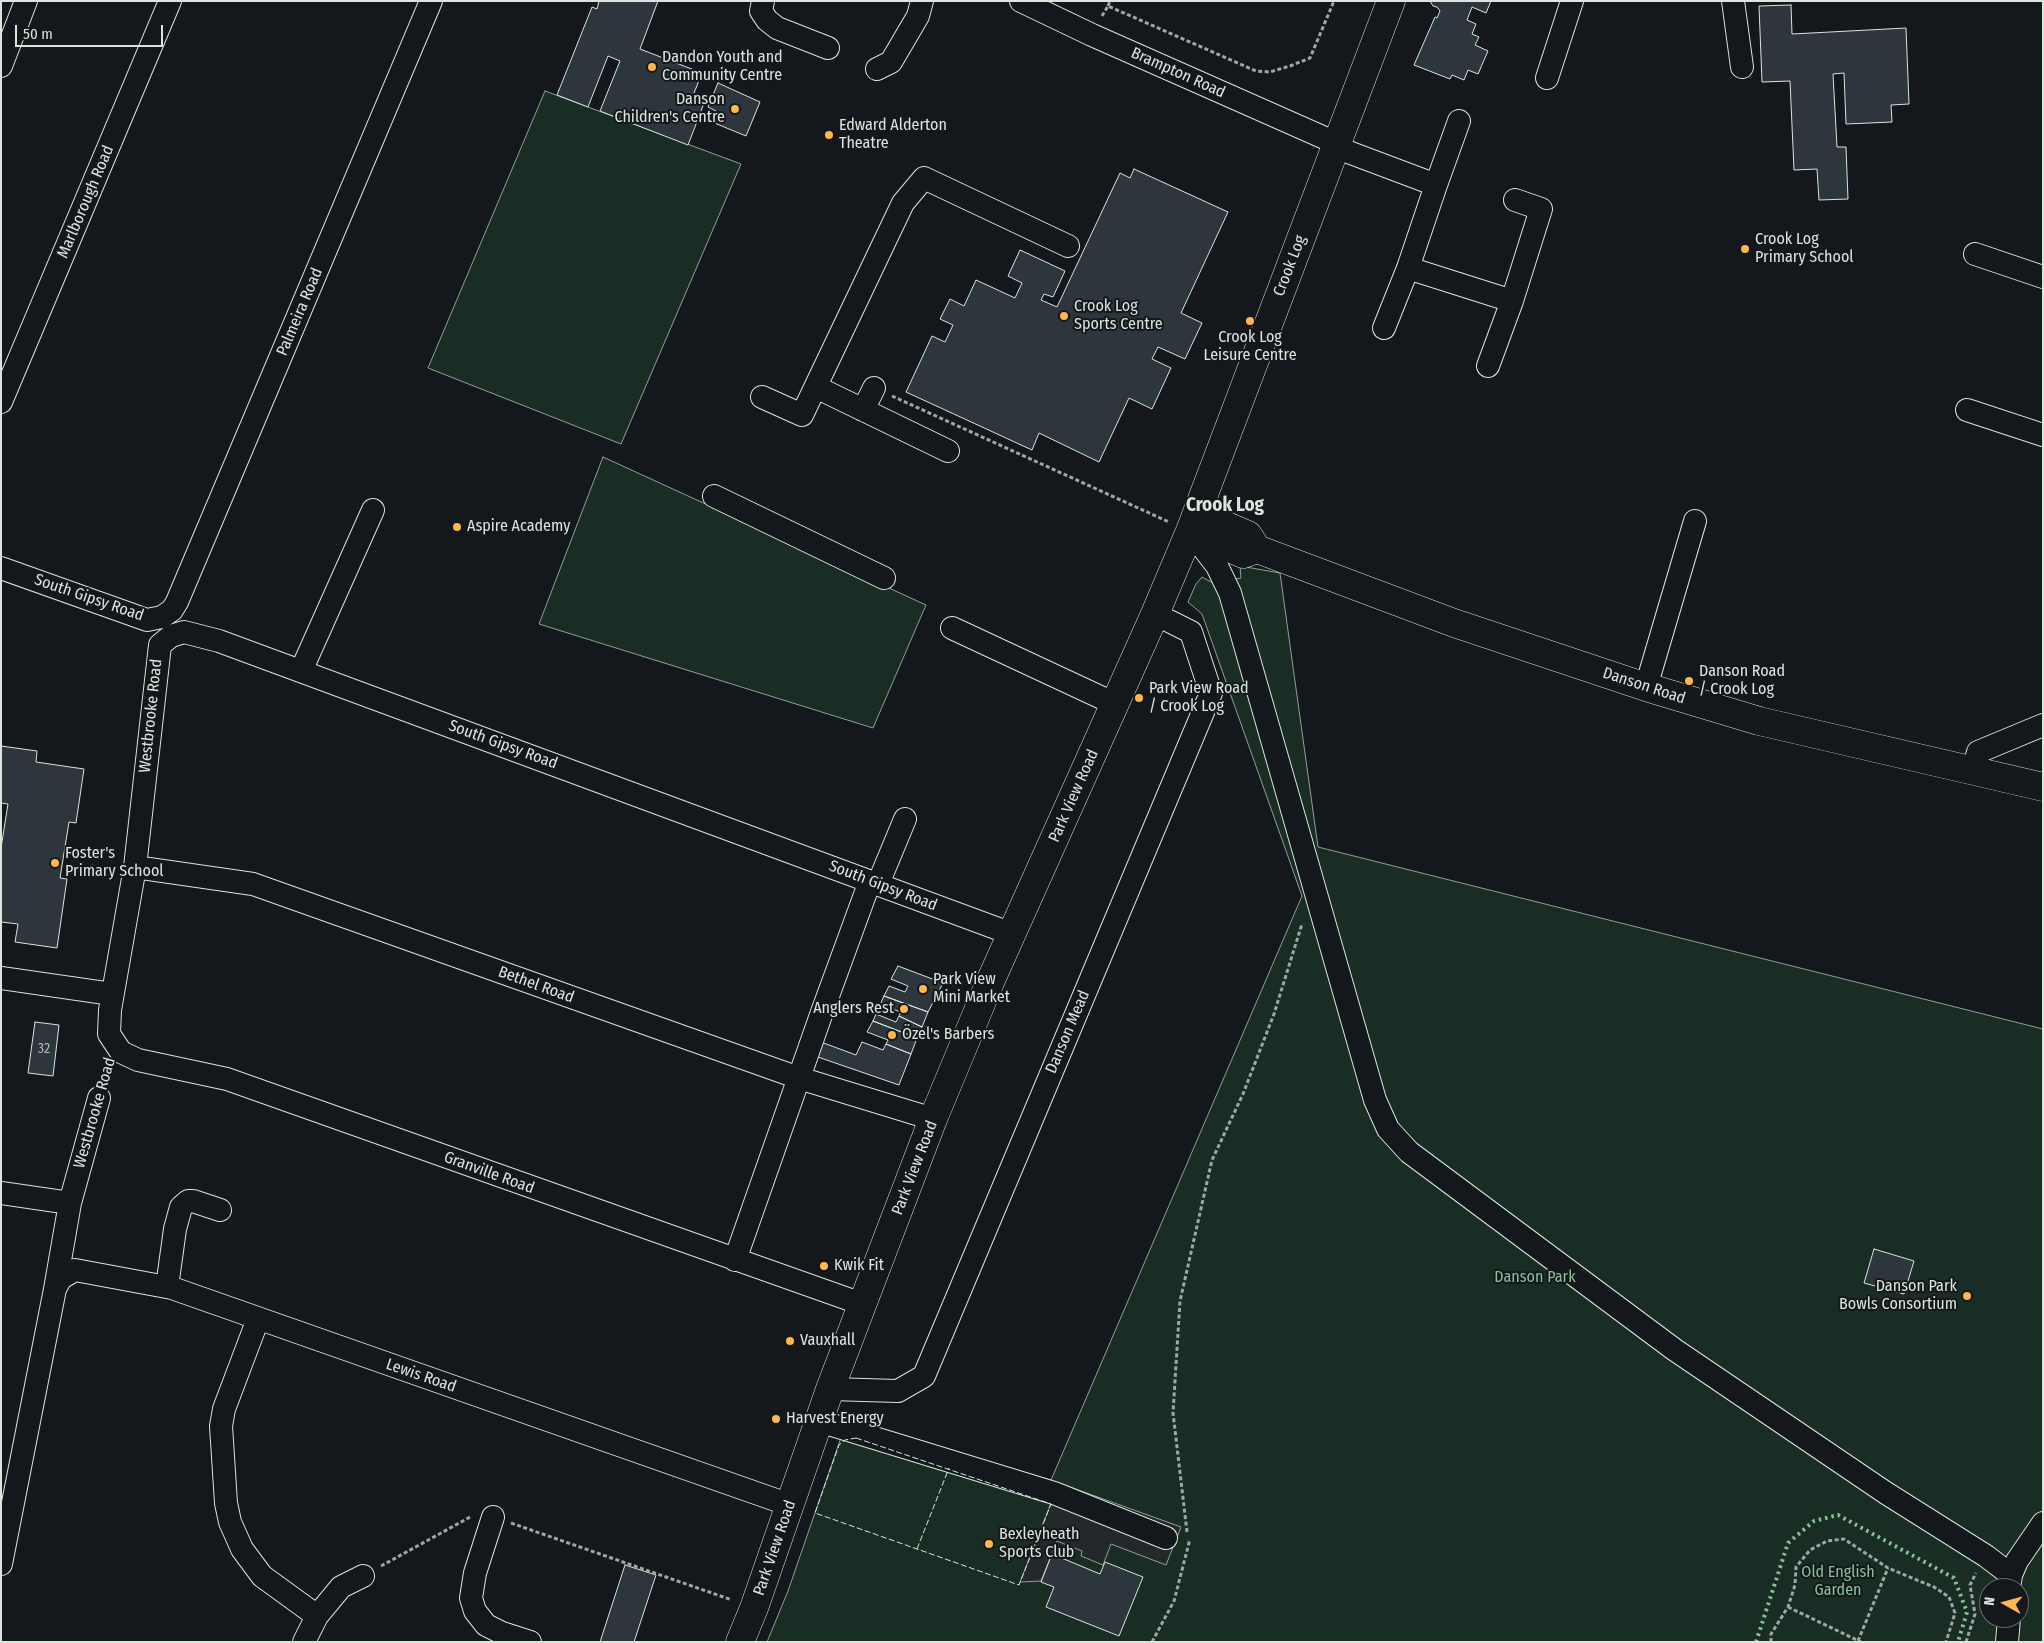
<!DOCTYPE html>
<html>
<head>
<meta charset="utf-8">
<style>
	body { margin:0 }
	#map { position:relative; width:2044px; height:1643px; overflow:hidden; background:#14181c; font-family:"Fira Sans Condensed",sans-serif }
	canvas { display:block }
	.frame { position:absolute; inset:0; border:2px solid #d8e6dc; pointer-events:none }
	.north { position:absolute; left:1979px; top:1578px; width:50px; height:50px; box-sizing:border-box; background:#14181c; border:1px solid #626a69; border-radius:50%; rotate:277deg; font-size:14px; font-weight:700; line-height:20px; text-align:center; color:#d8e6dc }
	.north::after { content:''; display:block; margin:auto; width:18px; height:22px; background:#ffb74d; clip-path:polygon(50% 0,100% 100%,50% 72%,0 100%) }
	.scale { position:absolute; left:15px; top:25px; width:148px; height:22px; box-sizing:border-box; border:2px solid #d8e6dc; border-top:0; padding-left:6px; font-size:15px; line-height:18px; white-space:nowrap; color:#d8e6dc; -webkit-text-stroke:4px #14181c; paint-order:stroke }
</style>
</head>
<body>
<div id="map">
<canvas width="2044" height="1643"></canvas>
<div class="frame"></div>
<div class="north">N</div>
<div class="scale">50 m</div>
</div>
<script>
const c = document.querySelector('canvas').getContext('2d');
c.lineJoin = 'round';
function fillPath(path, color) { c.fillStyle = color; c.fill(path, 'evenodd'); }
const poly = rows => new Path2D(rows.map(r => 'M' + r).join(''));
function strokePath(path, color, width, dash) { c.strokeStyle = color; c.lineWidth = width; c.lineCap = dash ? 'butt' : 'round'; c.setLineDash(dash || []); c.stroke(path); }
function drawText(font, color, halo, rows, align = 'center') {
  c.font = font + ' "Fira Sans Condensed",sans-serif'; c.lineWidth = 4; c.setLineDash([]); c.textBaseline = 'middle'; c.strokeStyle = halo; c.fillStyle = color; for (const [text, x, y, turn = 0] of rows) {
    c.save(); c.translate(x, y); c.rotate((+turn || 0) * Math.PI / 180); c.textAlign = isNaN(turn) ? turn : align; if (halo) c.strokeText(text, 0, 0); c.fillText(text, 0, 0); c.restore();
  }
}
const green = poly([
	[545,91,741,164,621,444,428,368,545,91],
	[603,457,926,605,873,728,539,624,603,457],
	[1240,566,1280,573,1318,847,2043,1029,2043,1642,767,1642,788,1591,846,1423,1051,1480,1302,896,1202,614,1188,602,1196,584,1202,577,1213,583,1241,578,1240,566],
	[1989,1588,2019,1588,2019,1618,1989,1618,1989,1588]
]);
fillPath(green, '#1a2d24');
strokePath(green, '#939e99', 1);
const parking = poly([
	[1059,1483,1181,1527,1166,1565,1111,1544,1103,1565,1081,1556,1082,1551,1057,1541,1041,1581,1020,1582,1059,1483]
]);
fillPath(parking, '#24282b');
strokePath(parking, '#939e99', 1);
const building = poly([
	[599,1,658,1,640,49,702,73,694,93,706,98,688,145,600,111,620,61,608,56,588,107,557,95,592,7,597,9,599,1],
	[1430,1,1491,1,1486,13,1472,7,1467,20,1476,24,1472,34,1479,37,1475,45,1488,51,1478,74,1468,70,1464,80,1452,75,1450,79,1414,65,1435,17,1437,18,1440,11,1437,7,1433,6,1430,1],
	[1791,5,1792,34,1906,28,1909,104,1891,105,1892,122,1846,124,1844,73,1833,74,1837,147,1846,147,1848,199,1819,200,1817,169,1794,170,1790,81,1762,82,1759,6,1791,5],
	[718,83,760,102,746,136,712,122,716,111,708,107,718,83],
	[1134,169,1228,212,1181,313,1202,323,1185,359,1158,347,1152,359,1171,368,1152,409,1129,398,1099,462,1039,433,1032,450,906,392,932,336,945,342,953,325,940,319,950,299,964,306,976,280,1015,298,1022,283,1008,276,1020,250,1065,271,1053,297,1044,294,1041,300,1057,307,1120,173,1130,178,1134,169],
	[1,746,37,751,36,762,84,769,76,823,69,822,60,878,67,879,57,948,15,942,18,924,1,922,1,848,8,804,1,803,1,746],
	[898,966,943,983,928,1012,884,996,889,986,905,992,908,986,891,979,898,966],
	[884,996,928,1012,922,1027,899,1016,901,1012,880,1005,884,996],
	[876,1014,896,1022,899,1016,922,1027,917,1038,873,1021,876,1014],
	[873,1021,917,1038,911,1054,886,1044,888,1040,867,1032,873,1021],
	[35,1022,59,1025,53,1076,28,1073,35,1022],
	[821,1042,856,1055,862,1042,883,1050,886,1044,911,1054,899,1085,815,1056,821,1042],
	[1874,1249,1914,1261,1904,1294,1864,1283,1874,1249],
	[1052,1554,1100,1574,1105,1562,1143,1577,1119,1636,1046,1607,1054,1587,1041,1582,1052,1554],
	[625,1565,656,1575,634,1642,600,1642,625,1565]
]);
fillPath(building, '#2c363c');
strokePath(building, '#d8e6dc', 1);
const minor = poly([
	[763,1,761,11,767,20,777,28,828,48],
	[1021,1,1092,35,1336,143],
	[1733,1,1742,67],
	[1,66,26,1],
	[877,69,891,62,918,16,922,1],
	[1547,78,1572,1],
	[1335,147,1436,185,1408,268,1384,328],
	[1436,185,1459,121],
	[1975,254,2043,277],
	[1408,268,1512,301,1541,209,1515,200],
	[1488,366,1512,301],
	[816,387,948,451],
	[762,397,802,415,903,203,924,178,1068,246],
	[1,402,170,1],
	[863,410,874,388],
	[1967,410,2043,435],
	[714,496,884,578],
	[1190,531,1217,566,1230,593,1375,1100,1388,1129,1409,1152,1675,1350,1886,1493,1986,1556,2011,1575],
	[1,568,147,620,162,617,172,610,177,602,431,1],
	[952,628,1115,704],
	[301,671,373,510],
	[1646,687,1695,521],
	[1973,771,1978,752,2043,725],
	[135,867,253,884,799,1078,933,1119],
	[878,884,905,819],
	[1,978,112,994],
	[1,1193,70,1203],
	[735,1260,821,1015,870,881],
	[167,1287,175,1229,181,1207,188,1201,193,1201,220,1210],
	[55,1289,61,1278,75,1270,172,1288,790,1505],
	[862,1304,227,1079,138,1060,121,1052,109,1034,110,1010,135,867,160,645,171,636,184,632,219,641,1012,934],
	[258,1319,224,1409,221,1426,226,1503,230,1522,242,1549,262,1576,317,1616,304,1642],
	[830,1389,898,1391,924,1376,1211,693,1191,632,1155,614],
	[819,1421,1054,1493,1166,1538],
	[493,1517,475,1573,471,1598,475,1611,486,1625,502,1633,530,1642],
	[1,1564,55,1289,70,1203,99,1098],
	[2009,1588,2011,1575,2017,1561,2043,1523],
	[317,1616,341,1587,363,1576],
	[2007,1642,2009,1618]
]);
const major = poly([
	[1197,513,1248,535,1257,549,1454,623,1646,687,1759,721,2043,787],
	[1190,531,1243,554,1257,549],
	[740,1642,754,1608,830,1389,933,1119,990,982,1155,614,1190,531,1391,1]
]);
strokePath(minor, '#d8e6dc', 24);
strokePath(major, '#d8e6dc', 29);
strokePath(poly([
	[1108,6,1110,1],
	[1102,16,1108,6,1256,71,1270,72,1290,66,1310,58,1334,1],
	[892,396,1169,522],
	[511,1523,732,1600],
	[1187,1532,1173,1413,1180,1301,1212,1160,1243,1094,1274,1014,1301,927,1304,924],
	[381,1566,472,1516],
	[1788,1607,1861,1642],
	[1858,1641,1888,1568],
	[1152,1642,1174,1601,1189,1543,1188,1539],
	[1771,1642,1771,1634,1788,1607,1795,1585,1796,1567,1810,1550,1827,1541,1844,1539,1888,1568,1934,1587,1949,1597,1955,1613,1946,1642],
	[1966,1642,1975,1614,1970,1585,1976,1573]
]), '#9da8a2', 3, [4, 2.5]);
strokePath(minor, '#14181c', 22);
strokePath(major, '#14181c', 28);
strokePath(poly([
	[1756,1642,1788,1543,1814,1521,1838,1515,1954,1578,1967,1612,1958,1642]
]), '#8ac095', 4, [2.5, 4]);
strokePath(poly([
	[856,1438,1051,1504,1019,1585,815,1513,839,1445,845,1440,856,1438],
	[917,1549,949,1468]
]), '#d8e6dc', 1, [6, 2.5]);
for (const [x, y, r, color] of [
	[652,67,5,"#ffb74d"],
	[735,109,5,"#ffb74d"],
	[829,135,5,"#ffb74d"],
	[1745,249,5,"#ffb74d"],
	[1064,316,5,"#ffb74d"],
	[1250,321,5,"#ffb74d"],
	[457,527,5,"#ffb74d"],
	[1689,681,5,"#ffb74d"],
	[1139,698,5,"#ffb74d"],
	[55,863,5,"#ffb74d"],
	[923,989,5,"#ffb74d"],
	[904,1009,5,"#ffb74d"],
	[892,1035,5,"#ffb74d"],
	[824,1266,5,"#ffb74d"],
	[1967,1296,5,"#ffb74d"],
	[790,1341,5,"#ffb74d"],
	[776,1419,5,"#ffb74d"],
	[989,1544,5,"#ffb74d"]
]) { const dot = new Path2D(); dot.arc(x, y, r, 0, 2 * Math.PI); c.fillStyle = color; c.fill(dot); strokePath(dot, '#14181c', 2); }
drawText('14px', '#adbab4', null, [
	["32",44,1049]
]);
drawText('16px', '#d8e6dc', '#14181c', [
	["Dandon Youth and",662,58],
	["Community Centre",662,76],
	["Danson",725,100,"right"],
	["Children's Centre",725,118,"right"],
	["Edward Alderton",839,126],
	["Theatre",839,144],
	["Crook Log",1755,240],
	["Primary School",1755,258],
	["Crook Log",1074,307],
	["Sports Centre",1074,325],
	["Crook Log",1250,338,"center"],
	["Leisure Centre",1250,356,"center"],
	["Aspire Academy",467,527],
	["Danson Road",1699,672],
	["/ Crook Log",1699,690],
	["Park View Road",1149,689],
	["/ Crook Log",1149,707],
	["Foster's",65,854],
	["Primary School",65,872],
	["Park View",933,980],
	["Mini Market",933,998],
	["Anglers Rest",894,1009,"right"],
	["Özel's Barbers",902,1035],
	["Kwik Fit",834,1266],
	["Danson Park",1957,1287,"right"],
	["Bowls Consortium",1957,1305,"right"],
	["Vauxhall",800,1341],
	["Harvest Energy",786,1419],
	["Bexleyheath",999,1535],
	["Sports Club",999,1553]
], 'left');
drawText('16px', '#d8e6dc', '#14181c', [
	["Brampton Road",1178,73,24],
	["Marlborough Road",86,202,-67],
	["Crook Log",1290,266,-69],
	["Palmeira Road",300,312,-67],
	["South Gipsy Road",89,598,19],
	["Danson Road",1644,686,18],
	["Westbrooke Road",151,716,-84],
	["South Gipsy Road",503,745,20],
	["Park View Road",1074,796,-66],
	["South Gipsy Road",883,886,21],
	["Bethel Road",536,985,20],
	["Danson Mead",1068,1032,-67],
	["Westbrooke Road",95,1113,-74],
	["Park View Road",915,1168,-69],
	["Granville Road",489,1173,20],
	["Lewis Road",421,1376,19],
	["Park View Road",775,1548,-71]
]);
drawText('16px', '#8ac095', '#14181c', [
	["Danson Park",1535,1278],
	["Old English",1838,1573],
	["Garden",1838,1591]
]);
drawText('bold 19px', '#d8e6dc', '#14181c', [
	["Crook Log",1225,506]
]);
</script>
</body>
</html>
